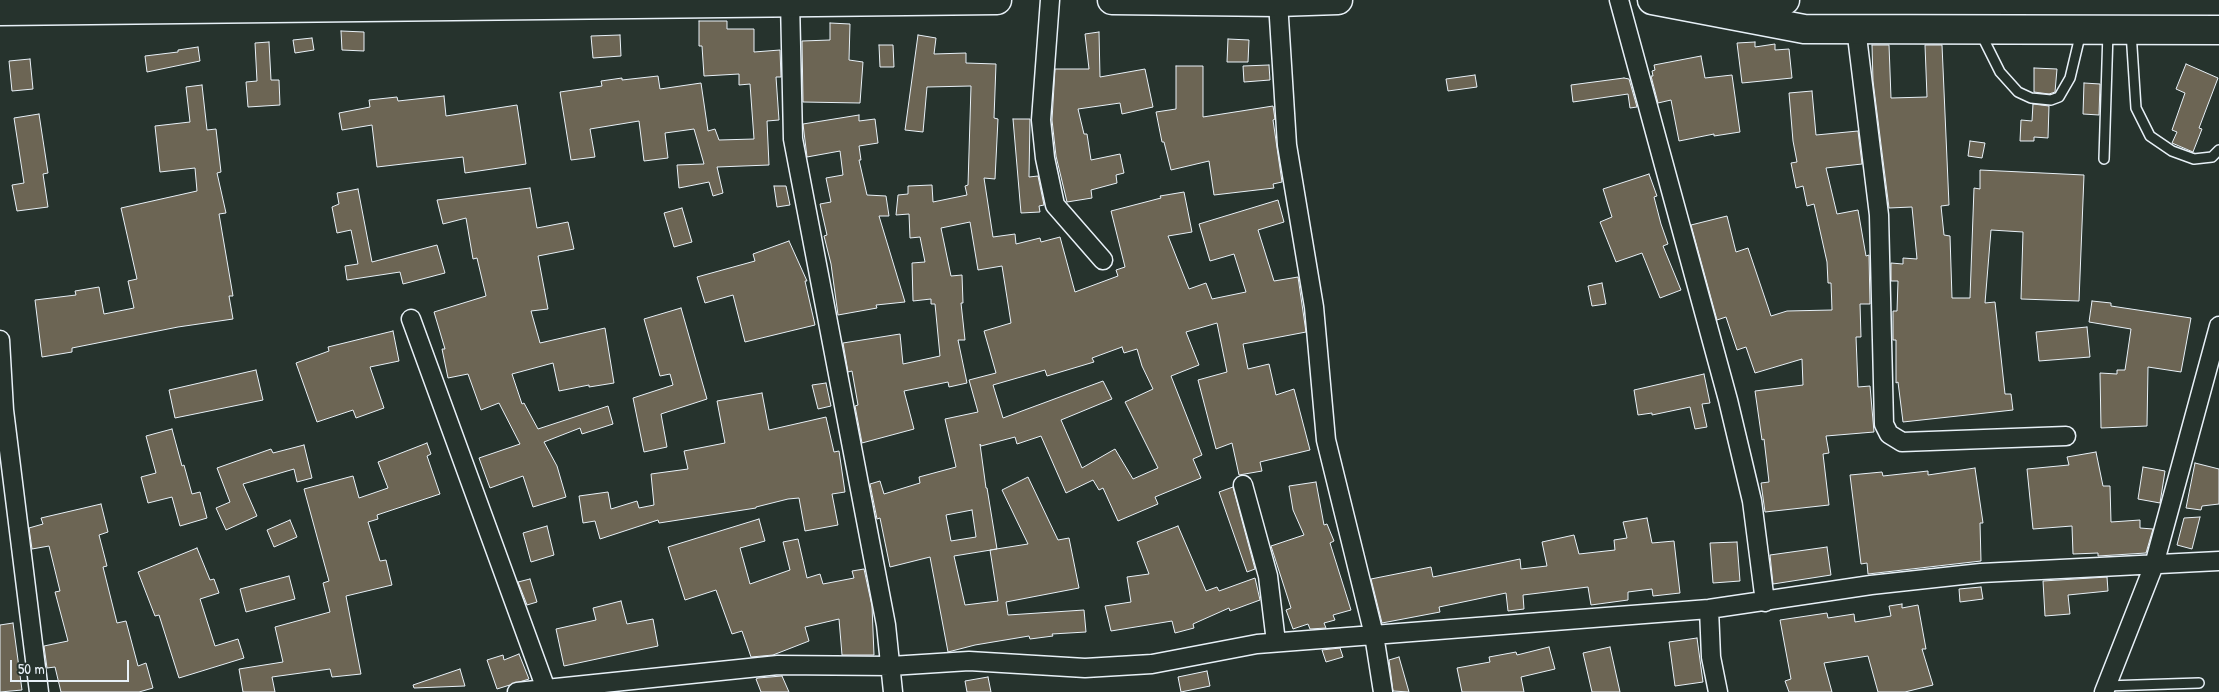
<!DOCTYPE html>
<html>
<head>
<meta charset="utf-8">
<style>
	body { margin:0 }
	#map { position:relative; width:2219px; height:692px; overflow:hidden; background:#26332d; font-family:"Patrick Hand",sans-serif }
	canvas { display:block }
	.scale { position:absolute; left:10px; top:660px; width:119px; height:22px; box-sizing:border-box; border:2px solid #e8f1f8; border-top:0; padding-left:6px; font-size:15px; line-height:18px; white-space:nowrap; color:#e8f1f8; -webkit-text-stroke:4px #26332d; paint-order:stroke }
</style>
</head>
<body>
<div id="map">
<canvas width="2219" height="692"></canvas>
<div class="scale">50 m</div>
</div>
<script>
const c = document.querySelector('canvas').getContext('2d');
c.lineJoin = 'round';
function fillPath(path, color) { c.fillStyle = color; c.fill(path, 'evenodd'); }
const poly = rows => new Path2D(rows.map(r => 'M' + r).join(''));
function strokePath(path, color, width, dash) { c.strokeStyle = color; c.lineWidth = width; c.lineCap = dash ? 'butt' : 'round'; c.setLineDash(dash || []); c.stroke(path); }
const building = poly([
	[699,21,727,21,727,29,754,29,754,52,780,50,781,77,776,77,779,120,767,121,769,165,717,167,723,193,713,196,709,182,679,188,677,165,704,164,694,129,665,133,668,158,644,161,639,121,590,129,595,157,571,160,560,92,602,86,601,81,622,78,622,80,658,76,660,89,701,83,708,131,715,129,719,140,754,139,750,84,739,85,739,74,704,76,702,46,699,46,699,21],
	[830,23,850,24,849,60,863,62,860,103,803,102,802,41,830,40,830,23],
	[341,31,364,32,364,51,342,50,341,31],
	[1099,32,1100,77,1145,69,1153,107,1122,114,1120,103,1078,109,1084,134,1087,134,1091,160,1120,154,1124,173,1116,175,1117,183,1091,190,1092,198,1067,202,1056,156,1052,120,1055,69,1089,69,1085,34,1099,32],
	[620,35,621,56,593,58,591,36,620,35],
	[918,35,936,38,934,54,966,53,966,63,996,64,994,118,998,119,995,179,984,178,993,237,1015,234,1016,244,1040,238,1041,242,1060,237,1075,292,1118,276,1116,270,1125,267,1111,211,1161,198,1160,196,1184,192,1192,232,1168,236,1189,289,1206,283,1212,299,1246,292,1234,254,1210,261,1199,224,1278,200,1284,222,1258,230,1274,281,1298,277,1306,332,1243,344,1248,369,1269,364,1276,395,1294,389,1310,450,1260,462,1262,471,1239,475,1232,443,1216,449,1198,380,1227,372,1217,323,1186,332,1199,365,1171,376,1202,455,1193,459,1201,478,1155,497,1158,504,1118,521,1103,488,1099,490,1093,480,1066,493,1041,436,1017,444,1015,437,981,446,980,444,986,488,987,488,997,549,954,556,965,605,998,601,990,550,1028,544,1002,490,1028,477,1058,540,1069,538,1079,588,1006,602,1008,615,1084,610,1086,632,1052,634,1053,636,1030,639,1029,636,975,645,948,652,930,557,890,567,880,518,877,519,870,484,880,481,884,494,920,483,919,477,956,467,945,419,978,412,969,380,996,373,984,331,1011,323,1002,266,978,270,970,222,941,228,951,276,962,275,963,303,961,303,965,340,958,340,967,383,949,387,948,382,904,391,914,429,862,443,855,406,858,405,852,371,848,372,843,343,900,334,903,364,940,356,935,304,931,304,931,299,913,301,912,263,925,262,920,237,910,238,909,214,896,215,898,195,908,194,908,186,932,185,933,202,967,195,965,186,968,185,971,86,927,87,923,132,905,130,918,35],
	[1122,347,1124,353,1137,349,1142,366,1153,389,1125,402,1158,468,1133,479,1115,449,1082,468,1061,420,1112,399,1103,381,1003,418,993,385,1045,370,1047,376,1094,362,1092,358,1122,347],
	[972,510,976,537,951,541,946,515,972,510],
	[312,38,314,50,295,53,293,40,312,38],
	[1228,39,1249,40,1248,62,1227,62,1228,39],
	[269,42,271,80,279,80,280,105,248,107,246,82,257,81,255,43,269,42],
	[1755,42,1755,47,1775,44,1775,50,1789,49,1792,78,1742,83,1737,43,1755,42],
	[879,45,893,45,894,67,880,67,879,45],
	[1872,45,1889,45,1891,98,1927,97,1925,45,1942,45,1949,205,1941,206,1944,235,1950,236,1952,298,1970,298,1974,188,1980,189,1980,170,2084,175,2079,301,2021,299,2023,232,1991,230,1985,303,1995,302,2005,394,2011,394,2013,410,1903,422,1898,382,1896,383,1896,340,1893,340,1893,311,1897,311,1898,281,1891,281,1891,263,1903,264,1903,258,1917,259,1912,207,1889,208,1873,81,1872,45],
	[198,47,200,61,147,72,145,56,178,52,178,50,198,47],
	[1701,56,1705,78,1732,75,1740,132,1714,136,1714,134,1679,141,1671,100,1658,103,1651,76,1653,76,1652,71,1655,70,1654,65,1701,56],
	[30,59,33,89,12,91,9,61,30,59],
	[2186,64,2218,78,2199,128,2202,129,2193,152,2172,143,2177,132,2172,130,2185,93,2176,89,2186,64],
	[1269,65,1270,80,1244,82,1243,66,1269,65],
	[1176,66,1203,66,1203,117,1273,106,1275,119,1273,120,1282,182,1273,184,1274,188,1214,195,1209,161,1171,170,1164,142,1162,142,1156,112,1176,109,1176,66],
	[2034,68,2057,69,2055,92,2049,94,2034,92,2034,68],
	[1475,75,1477,87,1448,91,1446,79,1475,75],
	[1624,78,1629,79,1637,107,1630,108,1628,94,1573,102,1571,85,1624,78],
	[2084,83,2100,84,2099,115,2083,114,2084,83],
	[202,85,207,130,216,129,221,172,217,173,226,213,219,214,233,296,229,296,233,319,178,327,72,348,72,352,42,357,35,300,76,295,75,291,99,287,104,314,134,308,128,281,137,279,121,208,197,191,195,168,160,172,155,126,190,122,186,87,202,85],
	[1812,91,1816,135,1858,131,1862,164,1826,168,1837,214,1858,210,1866,256,1869,255,1870,304,1860,304,1861,337,1856,337,1858,387,1870,386,1874,432,1826,436,1829,453,1823,454,1829,505,1765,512,1761,483,1769,482,1764,439,1762,440,1755,391,1803,385,1802,359,1755,373,1746,347,1737,350,1726,317,1717,320,1691,225,1727,216,1736,252,1748,248,1771,316,1787,311,1832,310,1831,283,1828,283,1827,262,1814,204,1807,206,1803,186,1796,188,1791,163,1797,162,1793,141,1789,93,1812,91],
	[444,96,446,116,517,105,526,164,465,173,463,157,377,167,372,125,342,130,339,113,370,107,369,100,397,97,398,101,444,96],
	[2033,104,2049,106,2048,138,2034,137,2034,141,2020,141,2021,120,2032,121,2033,104],
	[39,114,48,173,43,174,48,207,17,211,12,185,24,183,14,118,39,114],
	[859,115,859,121,875,119,878,143,859,146,861,160,859,160,867,195,886,196,889,216,879,216,905,302,876,305,877,308,838,315,831,264,824,236,827,235,820,204,831,202,826,178,843,175,840,151,807,157,803,124,859,115],
	[1013,119,1030,119,1029,177,1038,176,1044,205,1039,206,1040,212,1021,213,1013,119],
	[1970,141,1985,143,1982,158,1968,156,1970,141],
	[1649,174,1657,196,1654,197,1661,224,1668,244,1663,246,1681,290,1660,298,1642,253,1616,262,1600,222,1612,217,1603,189,1649,174],
	[774,186,786,186,790,205,777,207,774,186],
	[530,188,537,228,568,222,574,249,538,256,548,309,531,311,540,343,605,328,614,383,589,387,589,385,559,391,553,363,512,374,522,404,524,403,538,429,608,406,613,424,582,434,580,428,544,442,557,466,566,497,533,507,523,476,490,488,479,458,520,444,499,403,481,410,468,374,448,378,442,349,445,349,434,312,486,296,477,258,473,259,466,218,443,224,437,200,530,188],
	[358,189,372,262,437,245,445,273,403,284,400,272,347,280,345,266,358,264,351,230,337,233,332,207,339,204,337,193,358,189],
	[682,208,692,242,674,247,664,213,682,208],
	[789,241,807,281,805,281,815,325,745,342,733,295,705,303,697,277,755,261,753,254,789,241],
	[1602,283,1606,304,1592,306,1588,286,1602,283],
	[2092,301,2111,303,2111,306,2191,318,2181,372,2148,367,2147,426,2101,428,2100,373,2117,374,2117,370,2125,370,2131,329,2089,322,2092,301],
	[681,308,707,399,661,414,667,447,644,452,633,398,673,385,670,374,660,376,644,319,681,308],
	[2087,327,2090,357,2039,361,2036,332,2087,327],
	[393,331,399,361,370,367,384,408,356,418,353,410,317,422,296,363,329,351,328,347,393,331],
	[256,370,263,400,175,418,169,390,256,370],
	[1704,374,1710,403,1702,404,1707,427,1695,429,1690,407,1652,415,1652,413,1638,415,1634,390,1704,374],
	[826,383,831,406,818,409,812,385,826,383],
	[762,393,769,430,826,417,834,452,839,451,845,492,832,494,838,525,805,531,799,498,788,499,756,507,756,508,659,523,658,520,600,539,595,521,583,523,579,496,608,492,611,509,637,501,639,508,654,505,651,474,688,469,684,451,725,443,717,401,762,393],
	[172,429,182,466,184,465,192,494,200,492,207,518,180,526,172,497,148,503,141,477,156,473,146,436,172,429],
	[427,443,431,454,427,456,440,494,377,515,378,519,368,522,380,561,386,560,392,585,346,596,361,674,332,677,330,669,272,677,275,692,243,692,239,669,283,662,275,627,330,612,323,583,329,581,304,489,353,476,359,498,388,488,378,462,427,443],
	[304,445,312,478,297,482,294,469,243,484,257,516,226,530,216,508,230,502,217,468,271,449,273,453,304,445],
	[2096,452,2103,486,2110,486,2111,522,2140,520,2140,528,2153,529,2146,553,2098,556,2098,553,2073,554,2072,526,2033,529,2027,469,2069,465,2067,457,2096,452],
	[2195,463,2219,469,2219,504,2202,506,2201,510,2186,508,2195,463],
	[2143,467,2165,471,2160,503,2138,499,2143,467],
	[1975,468,1983,523,1980,523,1981,561,1868,574,1867,563,1861,564,1850,475,1882,472,1883,476,1928,471,1928,475,1975,468],
	[1316,482,1324,525,1327,524,1334,541,1330,543,1351,610,1333,615,1335,620,1324,623,1326,628,1310,629,1308,624,1293,629,1286,610,1291,608,1271,546,1304,535,1293,510,1289,486,1316,482],
	[1233,487,1255,569,1247,572,1219,492,1233,487],
	[101,504,108,532,99,535,107,566,103,567,117,623,126,621,138,666,146,663,153,688,139,692,61,692,55,667,47,668,44,646,68,641,55,592,60,591,49,546,32,549,29,528,43,524,41,518,101,504],
	[2200,517,2192,549,2177,545,2184,518,2200,517],
	[1647,518,1652,543,1674,541,1680,593,1653,596,1652,589,1628,592,1628,600,1591,605,1588,587,1523,595,1524,609,1508,611,1506,593,1439,607,1440,612,1382,623,1371,579,1431,567,1433,577,1520,559,1521,569,1547,566,1542,542,1574,535,1579,554,1615,550,1614,540,1627,538,1623,522,1647,518],
	[759,519,765,541,740,548,750,584,790,570,783,542,798,539,807,578,820,574,823,584,854,578,852,571,864,569,872,606,874,655,842,655,839,619,805,627,809,641,773,655,751,657,742,631,732,634,716,590,685,600,668,547,759,519],
	[290,520,297,537,274,547,267,530,290,520],
	[547,526,554,555,531,562,523,533,547,526],
	[1178,526,1206,591,1217,587,1219,591,1255,578,1260,600,1230,611,1229,608,1193,624,1194,628,1175,633,1172,621,1111,631,1105,606,1131,602,1127,577,1149,574,1137,542,1178,526],
	[1737,542,1740,581,1713,583,1710,543,1737,542],
	[1827,547,1831,575,1773,584,1770,555,1827,547],
	[197,548,210,580,214,579,219,593,200,599,215,646,238,639,244,658,179,678,159,615,155,616,138,572,197,548],
	[289,576,295,599,246,612,240,589,289,576],
	[2107,577,2108,591,2068,595,2070,614,2045,616,2043,581,2107,577],
	[530,579,537,602,527,605,518,582,530,579],
	[1981,587,1983,599,1960,602,1959,589,1981,587],
	[621,601,627,624,653,619,658,646,564,666,556,629,596,620,593,608,621,601],
	[1902,604,1902,608,1918,605,1926,649,1922,649,1933,685,1905,692,1878,692,1868,656,1824,663,1832,692,1789,692,1785,681,1791,679,1780,620,1827,613,1828,618,1854,614,1855,622,1891,616,1889,606,1902,604],
	[13,623,22,690,0,692,0,625,13,623],
	[1697,638,1703,682,1675,686,1669,642,1697,638],
	[1549,647,1555,669,1521,677,1524,692,1462,692,1457,668,1490,662,1489,657,1516,652,1517,655,1549,647],
	[1610,647,1620,692,1592,692,1583,653,1610,647],
	[1340,648,1343,657,1326,662,1322,650,1340,648],
	[519,654,529,679,497,689,487,660,503,655,504,660,519,654],
	[1399,657,1409,692,1393,691,1389,660,1399,657],
	[460,669,465,686,414,688,413,685,460,669],
	[1207,671,1210,686,1181,692,1178,677,1207,671],
	[782,676,789,692,761,692,756,679,758,678,782,676],
	[988,677,991,692,967,692,965,681,988,677]
]);
fillPath(building, '#6c6554');
strokePath(building, '#e8f1f8', 1);
const service = poly([
	[2131,32,2136,108,2150,136,2172,151,2194,159,2212,157,2219,150],
	[1981,34,2000,72,2018,92,2031,98,2051,100,2059,97,2070,78,2081,32],
	[2104,159,2108,32],
	[2106,686,2199,683]
]);
const minor = poly([
	[790,0,793,139,886,625,893,692],
	[1050,0,1041,120,1045,158,1055,205,1103,260],
	[1619,0,1728,400,1752,501,1765,602],
	[1278,2,1287,145,1314,307,1326,440,1374,635,1383,692],
	[1856,28,1879,215,1884,424,1889,434,1902,442,2066,436],
	[411,319,546,689],
	[0,340,4,410,39,692],
	[1243,485,1268,576,1276,642],
	[1709,609,1711,657,1718,692],
	[517,692,778,665,891,666,969,661,1085,668,1152,664,1257,644,1709,609,1871,585,1981,573,2219,561],
	[2104,692,2154,565,2219,326]
]);
const trunk = poly([
	[1112,0,1278,2,1338,0],
	[1652,0,1804,29,2219,30],
	[1723,0,1785,0],
	[0,11,997,0]
]);
strokePath(service, '#e8f1f8', 12);
strokePath(minor, '#e8f1f8', 21);
strokePath(trunk, '#e8f1f8', 31);
strokePath(service, '#26332d', 9);
strokePath(minor, '#26332d', 18);
strokePath(trunk, '#26332d', 28);
</script>
</body>
</html>
